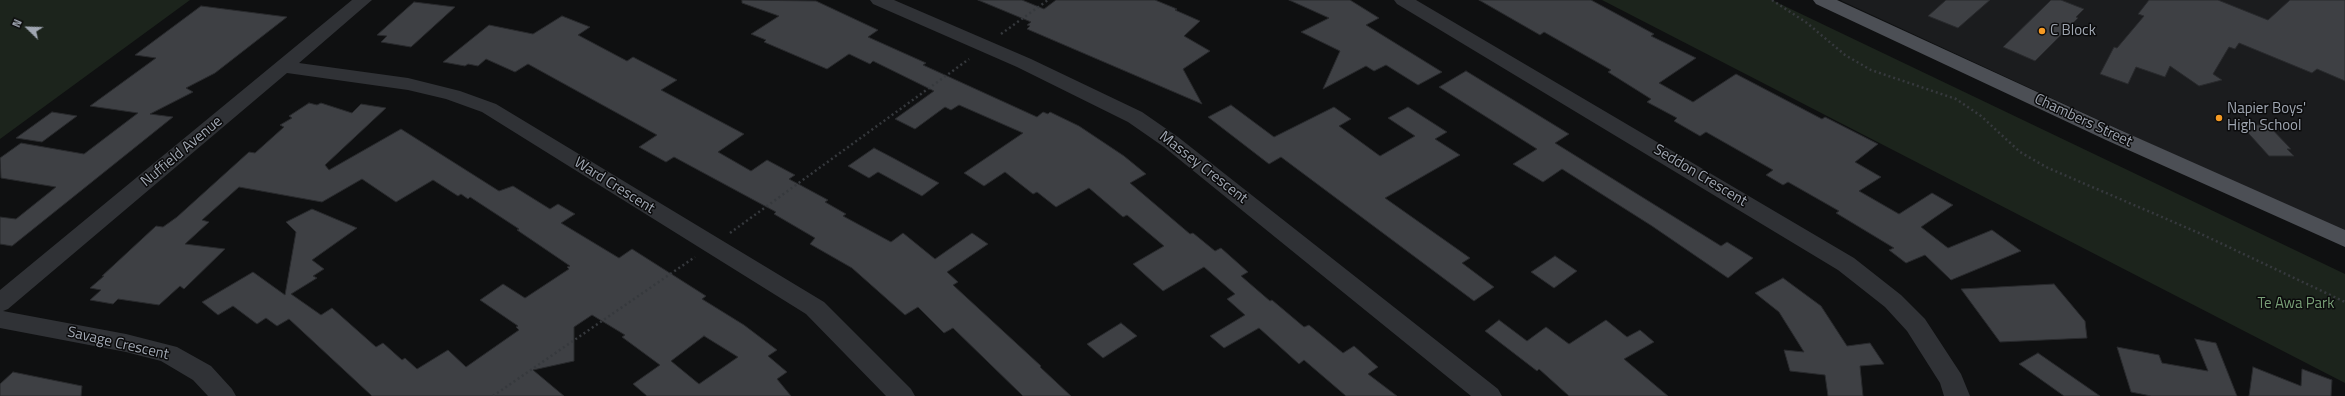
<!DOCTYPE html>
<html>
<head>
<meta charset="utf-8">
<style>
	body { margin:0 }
	#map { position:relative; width:2345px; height:396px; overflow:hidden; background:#0f1011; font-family:"Titillium Web",sans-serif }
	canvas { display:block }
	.north { position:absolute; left:8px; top:8px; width:40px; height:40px; -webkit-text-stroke:3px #0b0b0c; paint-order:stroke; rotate:293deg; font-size:11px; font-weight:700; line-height:16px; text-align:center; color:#a0a7b2 }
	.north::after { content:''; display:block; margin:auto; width:14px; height:18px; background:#a0a7b2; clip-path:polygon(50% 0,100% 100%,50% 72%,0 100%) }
</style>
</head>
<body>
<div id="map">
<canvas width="2345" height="396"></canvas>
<div class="north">N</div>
</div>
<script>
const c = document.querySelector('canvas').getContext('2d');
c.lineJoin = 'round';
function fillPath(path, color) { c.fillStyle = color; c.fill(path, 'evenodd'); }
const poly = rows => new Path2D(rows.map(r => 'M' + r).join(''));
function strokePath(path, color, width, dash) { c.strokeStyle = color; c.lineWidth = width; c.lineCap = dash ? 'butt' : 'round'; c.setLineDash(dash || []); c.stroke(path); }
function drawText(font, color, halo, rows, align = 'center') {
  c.font = font + ' "Titillium Web",sans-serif'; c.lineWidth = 3; c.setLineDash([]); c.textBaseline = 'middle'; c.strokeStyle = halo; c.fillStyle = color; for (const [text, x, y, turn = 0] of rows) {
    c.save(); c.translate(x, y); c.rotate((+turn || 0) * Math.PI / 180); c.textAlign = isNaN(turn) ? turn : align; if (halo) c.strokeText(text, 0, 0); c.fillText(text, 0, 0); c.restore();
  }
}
fillPath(poly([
	[1841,0,2345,0,2345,234,1842,1]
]), '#1b1c1e');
fillPath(poly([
	[0,0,190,0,0,139],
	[1602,0,1772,0,2345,274,2345,383]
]), '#1c241c');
const building = poly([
	[742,0,816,1,878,30,868,37,926,63,923,65,1037,117,1043,112,1048,114,1050,112,1079,126,1124,156,1146,174,1130,183,1190,234,1193,233,1215,251,1221,248,1248,272,1241,276,1270,301,1272,300,1304,327,1309,325,1343,353,1354,346,1378,367,1368,374,1397,396,1346,396,1304,360,1299,364,1259,328,1224,348,1210,336,1245,315,1227,299,1235,294,1204,267,1163,291,1133,264,1164,246,1127,215,1123,217,1089,188,1056,207,1037,192,1033,194,1005,172,984,186,964,173,1023,133,959,105,951,110,945,107,915,129,895,119,934,91,873,61,870,64,849,54,827,69,764,42,766,40,751,34,779,16,742,3,742,0],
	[978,0,1022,0,1044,9,1056,0,1155,0,1177,9,1175,10,1200,21,1184,36,1210,51,1183,69,1202,104,1027,29,1030,26,1027,25,1031,22,978,0],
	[1289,0,1350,0,1379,18,1366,25,1442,72,1418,85,1386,65,1374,71,1366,66,1323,89,1340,51,1301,32,1329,18,1289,0],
	[1479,0,1591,0,1654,34,1651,36,1696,58,1659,83,1693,102,1736,74,1822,119,1825,117,1878,144,1855,162,1881,177,1859,191,1899,214,1932,193,1953,205,1921,227,1948,248,1992,230,2021,251,1951,280,1925,255,1906,263,1889,250,1894,248,1836,213,1839,211,1788,182,1783,185,1766,175,1773,170,1706,132,1700,136,1674,121,1677,118,1647,102,1651,99,1608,72,1611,70,1544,32,1540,35,1479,0],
	[1946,0,1990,0,1958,28,1928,16,1946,0],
	[2051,0,2061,0,2084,9,2076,17,2078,18,2035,61,2003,47,2051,0],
	[2149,0,2218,0,2268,20,2290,0,2345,0,2345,81,2317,69,2312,73,2239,43,2235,49,2229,47,2213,74,2222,80,2199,86,2170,66,2165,77,2136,67,2128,84,2100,74,2114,47,2117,48,2144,16,2138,14,2149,0],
	[414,2,455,7,411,47,381,42,387,36,377,35,414,2],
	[201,6,287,17,215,73,186,88,193,92,150,114,173,117,12,246,0,244,0,217,16,219,56,187,1,178,0,158,21,143,84,154,138,113,90,106,156,58,135,55,201,6],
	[562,16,590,27,578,35,627,61,633,57,677,80,661,90,744,134,718,152,751,171,767,160,795,175,789,179,828,200,825,202,846,214,843,216,891,242,903,233,935,259,972,233,988,244,947,272,958,282,953,285,1041,366,1040,367,1071,396,1023,396,953,328,944,333,918,307,905,315,852,268,810,244,815,238,774,214,776,212,674,157,666,162,639,147,657,135,528,64,515,72,486,59,478,66,468,64,465,66,443,62,489,25,533,34,562,16],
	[1466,71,1569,134,1555,143,1721,246,1727,242,1753,258,1728,278,1652,226,1562,169,1543,182,1513,164,1537,149,1439,87,1466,71],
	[309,103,317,105,321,103,352,113,361,104,386,108,325,165,329,170,401,129,499,191,513,186,550,209,558,204,575,214,561,223,619,258,632,249,706,296,702,299,744,325,777,350,768,356,787,372,777,379,791,396,647,396,633,384,660,365,622,337,625,335,592,315,574,327,574,361,533,370,564,396,372,396,289,319,277,326,266,318,257,324,233,306,218,315,202,302,253,272,285,295,296,232,286,222,312,209,357,228,312,260,324,269,313,276,317,278,291,294,321,315,332,308,376,347,383,343,402,360,405,358,417,369,448,350,466,367,519,330,516,327,518,326,480,300,503,284,525,298,569,269,567,267,570,266,517,230,519,229,470,197,468,199,461,194,458,196,433,180,396,202,362,179,322,202,239,187,202,220,209,222,185,244,225,249,184,289,180,286,159,305,118,299,113,304,90,300,101,290,90,288,104,276,102,276,156,226,163,227,177,217,249,152,255,153,284,127,280,125,292,118,289,116,309,103],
	[704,336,738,357,699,384,671,361,704,336],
	[1231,105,1274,137,1334,107,1351,119,1339,126,1380,156,1415,136,1388,118,1408,107,1447,132,1435,139,1460,155,1385,198,1470,258,1462,263,1494,287,1474,301,1281,157,1269,164,1208,117,1231,105],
	[52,112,77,116,42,142,16,138,52,112],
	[2241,125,2268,125,2291,149,2287,149,2294,156,2269,156,2241,125],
	[874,148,895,159,939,183,922,196,878,172,869,178,848,166,874,148],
	[1555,256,1577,271,1554,288,1531,272,1555,256],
	[1783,278,1821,306,1847,346,1870,343,1884,364,1860,366,1863,396,1828,396,1825,375,1790,371,1784,350,1804,352,1779,312,1755,293,1783,278],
	[2054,284,2085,321,2087,338,2000,342,1961,289,2054,284],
	[1499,320,1527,341,1546,327,1569,344,1606,320,1627,337,1640,330,1654,342,1624,359,1668,396,1569,396,1539,369,1537,371,1485,331,1499,320],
	[1121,323,1137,336,1103,358,1087,344,1121,323],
	[2195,339,2216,343,2237,396,2151,396,2131,392,2117,347,2159,355,2162,363,2208,371,2195,339],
	[2038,353,2100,396,2064,396,2019,364,2038,353],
	[2253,367,2301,386,2302,369,2332,380,2331,396,2249,396,2253,367],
	[13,372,82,386,81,396,0,396,0,384,13,372]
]);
fillPath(building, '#3e4044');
strokePath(building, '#292a2d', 1);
strokePath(poly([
	[1772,0,1807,23,1845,55,1871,70,1956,99,1981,116,2020,152,2048,168,2199,233,2345,302],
	[1001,34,1048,0],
	[730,233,969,59],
	[493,396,695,257]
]), '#36393d', 2.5, [2, 3]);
fillPath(poly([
	[352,0,372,0,299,63,408,78,460,91,496,104,824,302,911,389,915,396,886,396,806,314,482,112,446,99,408,90,287,73,8,309,3,311,126,334,177,347,211,366,232,389,236,396,208,396,193,380,161,361,126,352,0,328,0,290,352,0],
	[870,0,894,0,1031,59,1142,112,1178,137,1498,389,1502,396,1471,396,1164,147,1128,122,1017,67,873,4,870,0],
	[1394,0,1416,0,1854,258,1901,295,1925,319,1961,374,1970,396,1944,396,1940,383,1907,331,1885,307,1838,270,1397,4,1394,0]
]), '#303236');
fillPath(poly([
	[1813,0,1837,0,2120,130,2345,230,2345,247,2106,140,1816,4,1813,0]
]), '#4c4f55');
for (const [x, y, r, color] of [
	[2042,31,4,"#f69a23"],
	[2219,118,4,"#f69a23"]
]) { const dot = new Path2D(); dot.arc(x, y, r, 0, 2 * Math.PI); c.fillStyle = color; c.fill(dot); strokePath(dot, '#0b0b0c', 1.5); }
drawText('15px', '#a0a7b2', '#0b0b0c', [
	["C Block",2050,31],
	["Napier Boys'",2227,109],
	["High School",2227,126]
], 'left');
drawText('15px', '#a0a7b2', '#0b0b0c', [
	["Chambers Street",2083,121,25],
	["Nuffield Avenue",182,152,-40],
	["Massey Crescent",1203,168,38],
	["Seddon Crescent",1700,176,31],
	["Ward Crescent",614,186,32],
	["Savage Crescent",118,344,13]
]);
drawText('15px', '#789e76', '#0b0b0c', [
	["Te Awa Park",2296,304]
]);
</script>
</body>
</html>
